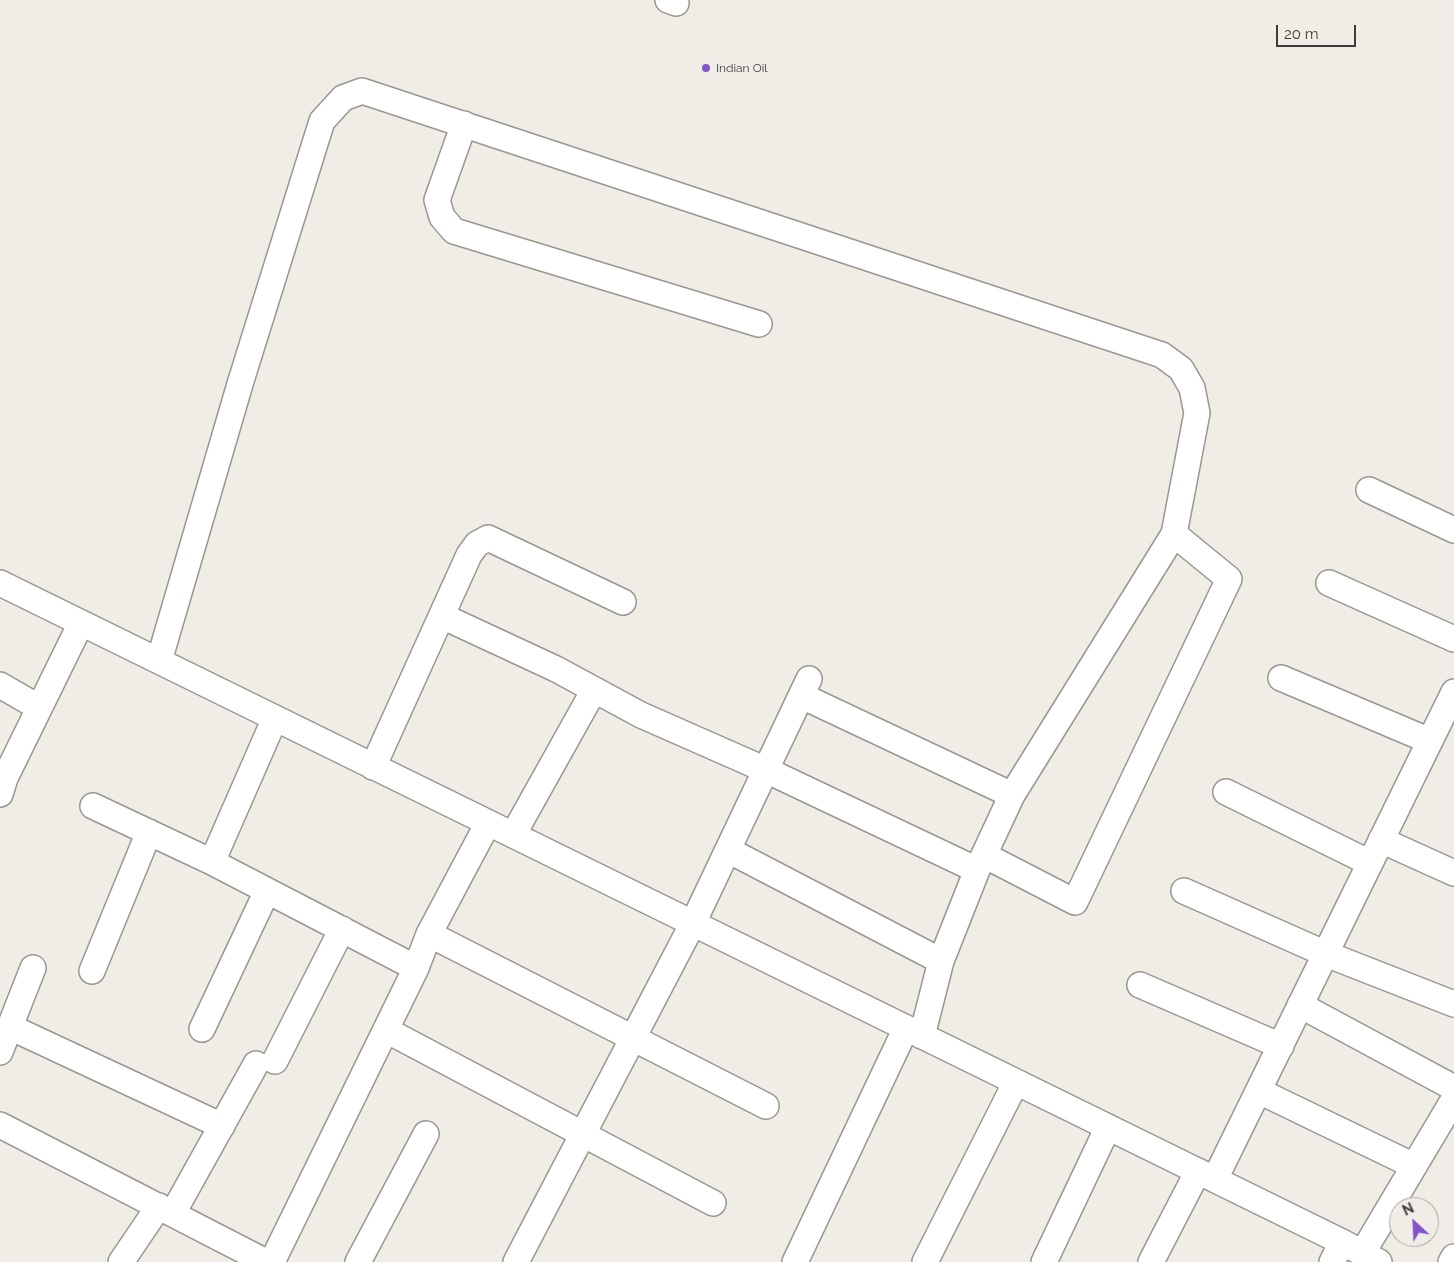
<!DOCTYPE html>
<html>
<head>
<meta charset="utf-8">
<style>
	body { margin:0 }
	#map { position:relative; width:1454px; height:1262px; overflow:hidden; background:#f0ede6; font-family:Raleway,sans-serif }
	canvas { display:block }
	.north { position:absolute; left:1389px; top:1197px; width:50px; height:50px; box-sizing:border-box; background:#f0ede6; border:1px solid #a8a6a1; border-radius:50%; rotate:335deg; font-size:14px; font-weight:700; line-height:20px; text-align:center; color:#3d3c39 }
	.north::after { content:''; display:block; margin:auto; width:18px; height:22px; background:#8553cb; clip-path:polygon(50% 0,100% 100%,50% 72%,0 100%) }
	.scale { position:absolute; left:1276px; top:25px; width:80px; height:22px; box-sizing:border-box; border:2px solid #3d3c39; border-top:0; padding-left:6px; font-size:15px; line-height:18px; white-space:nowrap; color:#3d3c39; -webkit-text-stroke:4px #f0ede6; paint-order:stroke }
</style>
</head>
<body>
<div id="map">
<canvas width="1454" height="1262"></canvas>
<div class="north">N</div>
<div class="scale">20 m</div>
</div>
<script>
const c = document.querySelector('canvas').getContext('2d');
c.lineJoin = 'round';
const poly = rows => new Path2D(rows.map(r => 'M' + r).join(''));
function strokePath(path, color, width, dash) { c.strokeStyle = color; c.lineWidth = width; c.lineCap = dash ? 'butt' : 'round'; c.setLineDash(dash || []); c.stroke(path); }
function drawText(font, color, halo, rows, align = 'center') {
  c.font = font + ' Raleway,sans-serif'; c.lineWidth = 4; c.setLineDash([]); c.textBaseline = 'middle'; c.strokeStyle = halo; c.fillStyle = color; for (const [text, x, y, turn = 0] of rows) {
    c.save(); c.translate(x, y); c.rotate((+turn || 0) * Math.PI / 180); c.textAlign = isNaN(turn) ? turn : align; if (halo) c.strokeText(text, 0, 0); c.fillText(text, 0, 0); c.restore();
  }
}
const street = poly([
	[668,0,676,3],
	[464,124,437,200,442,217,454,231,759,324],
	[1369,490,1454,530],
	[0,583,1342,1242,1379,1262],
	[1329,583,1454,639],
	[442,616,556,669,641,715,766,770,977,870],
	[159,661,240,384,322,121,343,98,362,91,1162,355,1181,369,1192,388,1197,413,1174,534,1012,795,977,870,941,961,922,1036],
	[1281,678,1430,741],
	[0,685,38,707],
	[802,696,1012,795],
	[275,718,212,862,416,968],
	[373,767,469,555,477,544,488,538,623,602],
	[1226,792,1370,863],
	[0,794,5,778,81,623],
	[93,806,212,862],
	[513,835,594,690],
	[1381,840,1454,873],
	[728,850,941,961],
	[984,855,1075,902,1229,579,1174,534],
	[1184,891,1326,954,1454,1004],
	[429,934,766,1106],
	[92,971,149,832],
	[1140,985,1281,1046],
	[1300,1005,1454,1088],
	[10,1027,222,1126],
	[202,1029,267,891],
	[386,1030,713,1203],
	[0,1052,33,968],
	[275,1061,342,929],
	[1259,1091,1414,1166],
	[0,1125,266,1262],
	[1215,1179,1454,692],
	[173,1213,256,1064],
	[1363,1252,1454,1099],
	[121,1262,159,1206],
	[272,1262,416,968,429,934,488,823],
	[358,1262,426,1134],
	[516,1262,693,923,809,679],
	[795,1262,906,1028],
	[925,1262,1016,1082],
	[1044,1262,1108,1127],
	[1151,1262,1198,1171],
	[1332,1262,1342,1242],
	[1451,1262,1454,1257]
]);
strokePath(street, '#9a9690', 28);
strokePath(street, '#fff', 25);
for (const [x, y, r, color] of [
	[706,68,5,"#8553cb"]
]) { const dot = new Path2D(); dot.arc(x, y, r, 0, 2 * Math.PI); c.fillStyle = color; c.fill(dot); strokePath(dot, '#f0ede6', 2); }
drawText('12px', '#3d3c39', '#f0ede6', [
	["Indian Oil",716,68]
], 'left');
</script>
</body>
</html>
